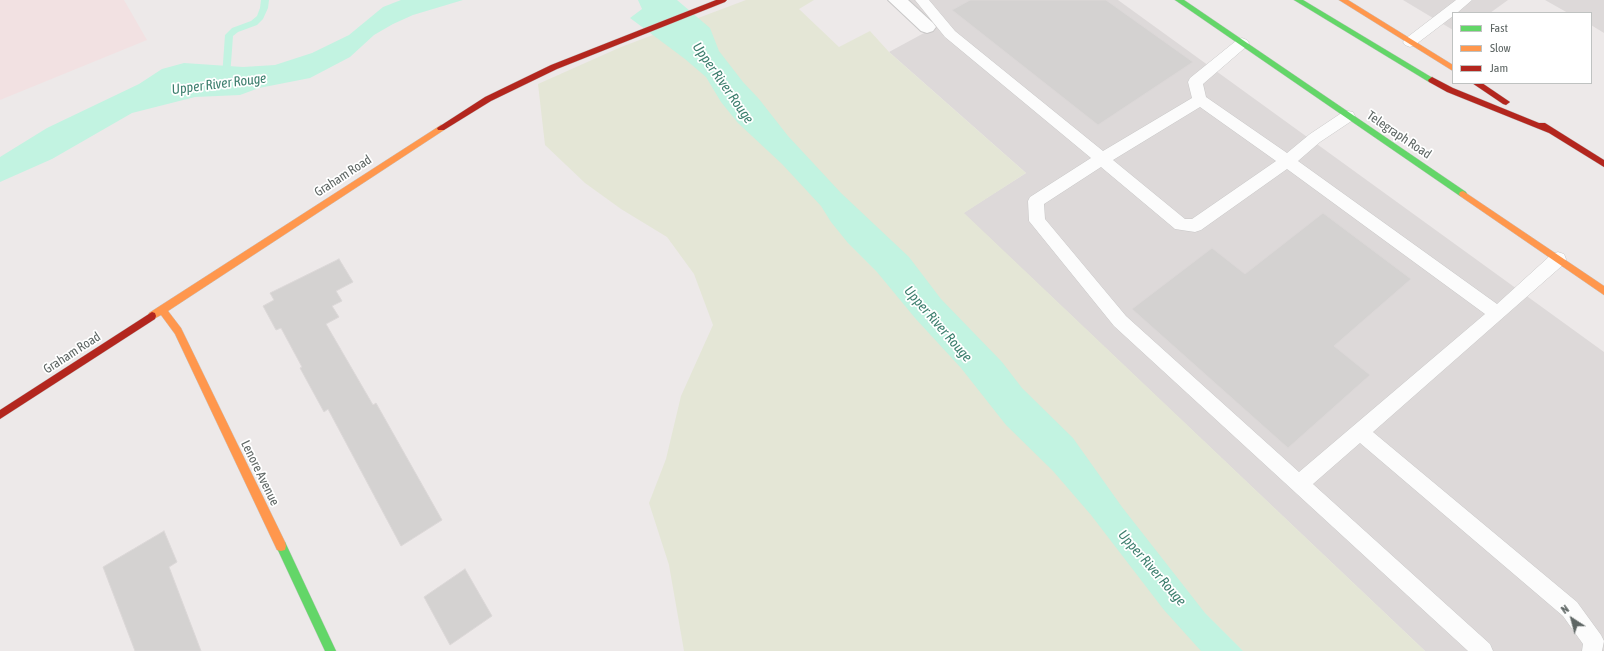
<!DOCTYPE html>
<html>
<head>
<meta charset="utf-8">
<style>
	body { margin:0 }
	#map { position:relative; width:1604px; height:651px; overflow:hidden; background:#ede9e9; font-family:"Asap Condensed",sans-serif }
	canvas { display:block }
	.legend { position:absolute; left:1452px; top:12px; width:140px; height:72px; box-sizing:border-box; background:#fff; border:1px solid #bfc2c1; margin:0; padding:5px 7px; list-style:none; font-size:12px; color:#5e6664 }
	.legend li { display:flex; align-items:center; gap:8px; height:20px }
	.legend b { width:20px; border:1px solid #bfc2c1 }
	.north { position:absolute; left:1552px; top:599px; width:40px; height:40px; -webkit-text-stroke:3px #fff; paint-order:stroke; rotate:324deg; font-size:11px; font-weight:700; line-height:16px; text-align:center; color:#5e6664 }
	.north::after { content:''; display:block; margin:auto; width:14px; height:18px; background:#5e6664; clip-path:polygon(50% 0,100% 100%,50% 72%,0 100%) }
</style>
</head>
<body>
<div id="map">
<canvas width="1604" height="651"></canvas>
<ul class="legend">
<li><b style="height:5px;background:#63d668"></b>Fast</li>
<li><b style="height:5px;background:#ff974d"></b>Slow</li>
<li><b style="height:5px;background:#b3261e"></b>Jam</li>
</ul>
<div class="north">N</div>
</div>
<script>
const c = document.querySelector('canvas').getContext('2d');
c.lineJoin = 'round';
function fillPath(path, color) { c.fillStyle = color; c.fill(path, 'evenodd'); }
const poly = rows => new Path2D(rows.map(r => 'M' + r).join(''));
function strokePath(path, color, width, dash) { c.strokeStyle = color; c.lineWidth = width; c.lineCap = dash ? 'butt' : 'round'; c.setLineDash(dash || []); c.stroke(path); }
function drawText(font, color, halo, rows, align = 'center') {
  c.font = font + ' "Asap Condensed",sans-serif'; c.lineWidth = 3.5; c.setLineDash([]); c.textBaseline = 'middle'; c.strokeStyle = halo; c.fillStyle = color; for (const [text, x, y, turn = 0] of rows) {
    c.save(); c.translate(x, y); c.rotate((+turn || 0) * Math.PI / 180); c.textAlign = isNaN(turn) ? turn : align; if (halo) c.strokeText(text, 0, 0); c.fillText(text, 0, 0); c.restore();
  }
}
fillPath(poly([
	[0,0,124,0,147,40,0,100]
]), '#f2e1e2');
fillPath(poly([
	[905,0,1118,0,1604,352,1604,651,1425,651,963,213,1026,173,889,52,937,26],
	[1403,0,1508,0,1490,13,1453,13,1453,30],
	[1545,0,1604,0,1604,33,1591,25,1591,13,1568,13]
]), '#ddd9d9');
fillPath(poly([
	[746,0,814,0,799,9,839,47,870,31,889,52,1026,173,964,213,1425,651,684,651,669,565,649,503,666,459,681,396,713,325,694,274,667,237,621,209,585,183,545,145,538,84,621,47]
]), '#e4e6d6');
fillPath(poly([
	[401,0,463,0,413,15,393,24,374,35,350,57,310,78,259,88,240,95,195,97,132,113,52,159,0,182,0,157,47,128,139,84,162,69,184,63,243,67,275,65,312,53,349,35,383,7],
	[638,0,677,0,710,28,719,51,743,82,759,99,788,136,841,193,909,257,941,299,1002,362,1022,388,1073,438,1122,507,1205,613,1243,651,1201,651,1164,610,1091,515,1053,471,1006,425,961,368,915,318,877,272,848,243,831,222,821,206,782,164,738,123,721,102,706,77,685,59,630,18,642,9]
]), '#c2f3e1');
fillPath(poly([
	[261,0,269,0,268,8,263,19,257,25,238,32,233,36,230,77,226,80,223,79,222,77,225,35,232,28,251,21,257,16,260,8,261,0]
]), '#c2f3e1');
const building = poly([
	[970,0,1106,0,1193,62,1098,125,952,10,970,0],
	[1323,213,1411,279,1334,346,1370,375,1288,448,1132,309,1212,248,1245,274,1323,213],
	[339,259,353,282,336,291,342,301,332,306,339,317,326,324,373,405,376,403,442,520,401,546,328,409,324,412,300,368,302,367,281,328,276,330,263,306,274,300,270,293,339,259],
	[164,531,177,562,169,567,201,651,135,651,103,567,164,531],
	[465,569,492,616,450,645,424,597,465,569]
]);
fillPath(building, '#d4d2d1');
strokePath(building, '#dcd8d8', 1);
const lane = poly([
	[915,0,929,0,955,31,1103,151,1192,98,1188,82,1190,78,1237,40,1242,38,1247,40,1249,43,1247,46,1203,84,1206,97,1287,153,1310,134,1343,112,1348,111,1353,112,1355,116,1353,120,1320,142,1298,161,1497,304,1552,254,1558,252,1564,254,1566,259,1564,264,1373,432,1577,602,1601,635,1604,641,1602,651,1582,651,1583,644,1563,616,1360,443,1313,484,1490,644,1493,651,1468,651,1114,326,1029,221,1028,201,1030,197,1091,158,945,37,915,0],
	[1200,107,1276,161,1192,219,1185,219,1113,160,1200,107],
	[1101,167,1175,229,1195,232,1201,230,1287,169,1485,314,1299,472,1126,316,1045,219,1044,204,1101,167],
	[1456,0,1472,0,1457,13,1453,13,1453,16,1415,45,1410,47,1405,45,1403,42,1405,39,1456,0]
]);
const street = poly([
	[888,0,908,0,933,23,936,27,933,31,927,33,921,31,888,0]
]);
const fast = poly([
	[1175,0,1184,0,1466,192,1467,194,1466,196,1460,196,1175,0],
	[1294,0,1303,0,1436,80,1435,82,1429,82,1294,0],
	[281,541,285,542,336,651,325,651,276,546,277,542,281,541]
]);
const slow = poly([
	[1339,0,1348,0,1453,65,1453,71,1339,0],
	[441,125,444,126,445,128,444,130,168,311,181,328,285,542,286,546,285,550,281,551,277,550,175,334,161,315,152,320,149,319,148,316,149,313,441,125],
	[1463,191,1604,286,1604,295,1460,196,1459,194,1460,192,1463,191]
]);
const jam = poly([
	[716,0,727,0,725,2,557,69,491,101,444,130,438,130,437,128,485,97,551,65,716,0],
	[1432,77,1453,88,1539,123,1545,123,1604,160,1604,167,1549,133,1447,92,1429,82,1428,80,1432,77],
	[1472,83,1482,83,1510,102,1506,105,1503,104,1472,83],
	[152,312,155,313,156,316,155,319,0,419,0,410,152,312]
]);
strokePath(lane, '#c8c7c7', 1);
strokePath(street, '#c8c7c7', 2);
strokePath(fast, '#c8c7c7', 1);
strokePath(slow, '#c8c7c7', 1);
strokePath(jam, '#c8c7c7', 1);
fillPath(lane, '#fcfcfc');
fillPath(street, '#fcfcfc');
fillPath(fast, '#63d668');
fillPath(slow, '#ff974d');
fillPath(jam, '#b3261e');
drawText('13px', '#5e6664', '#fff', [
	["Telegraph Road",1399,135,34],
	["Graham Road",343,176,-33],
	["Graham Road",72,353,-33],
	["Lenore Avenue",260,473,64]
]);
drawText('italic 14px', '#3c7e6d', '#fff', [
	["Upper River Rouge",723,83,55],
	["Upper River Rouge",219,84,-7],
	["Upper River Rouge",938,324,49],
	["Upper River Rouge",1152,568,49]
]);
</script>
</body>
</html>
